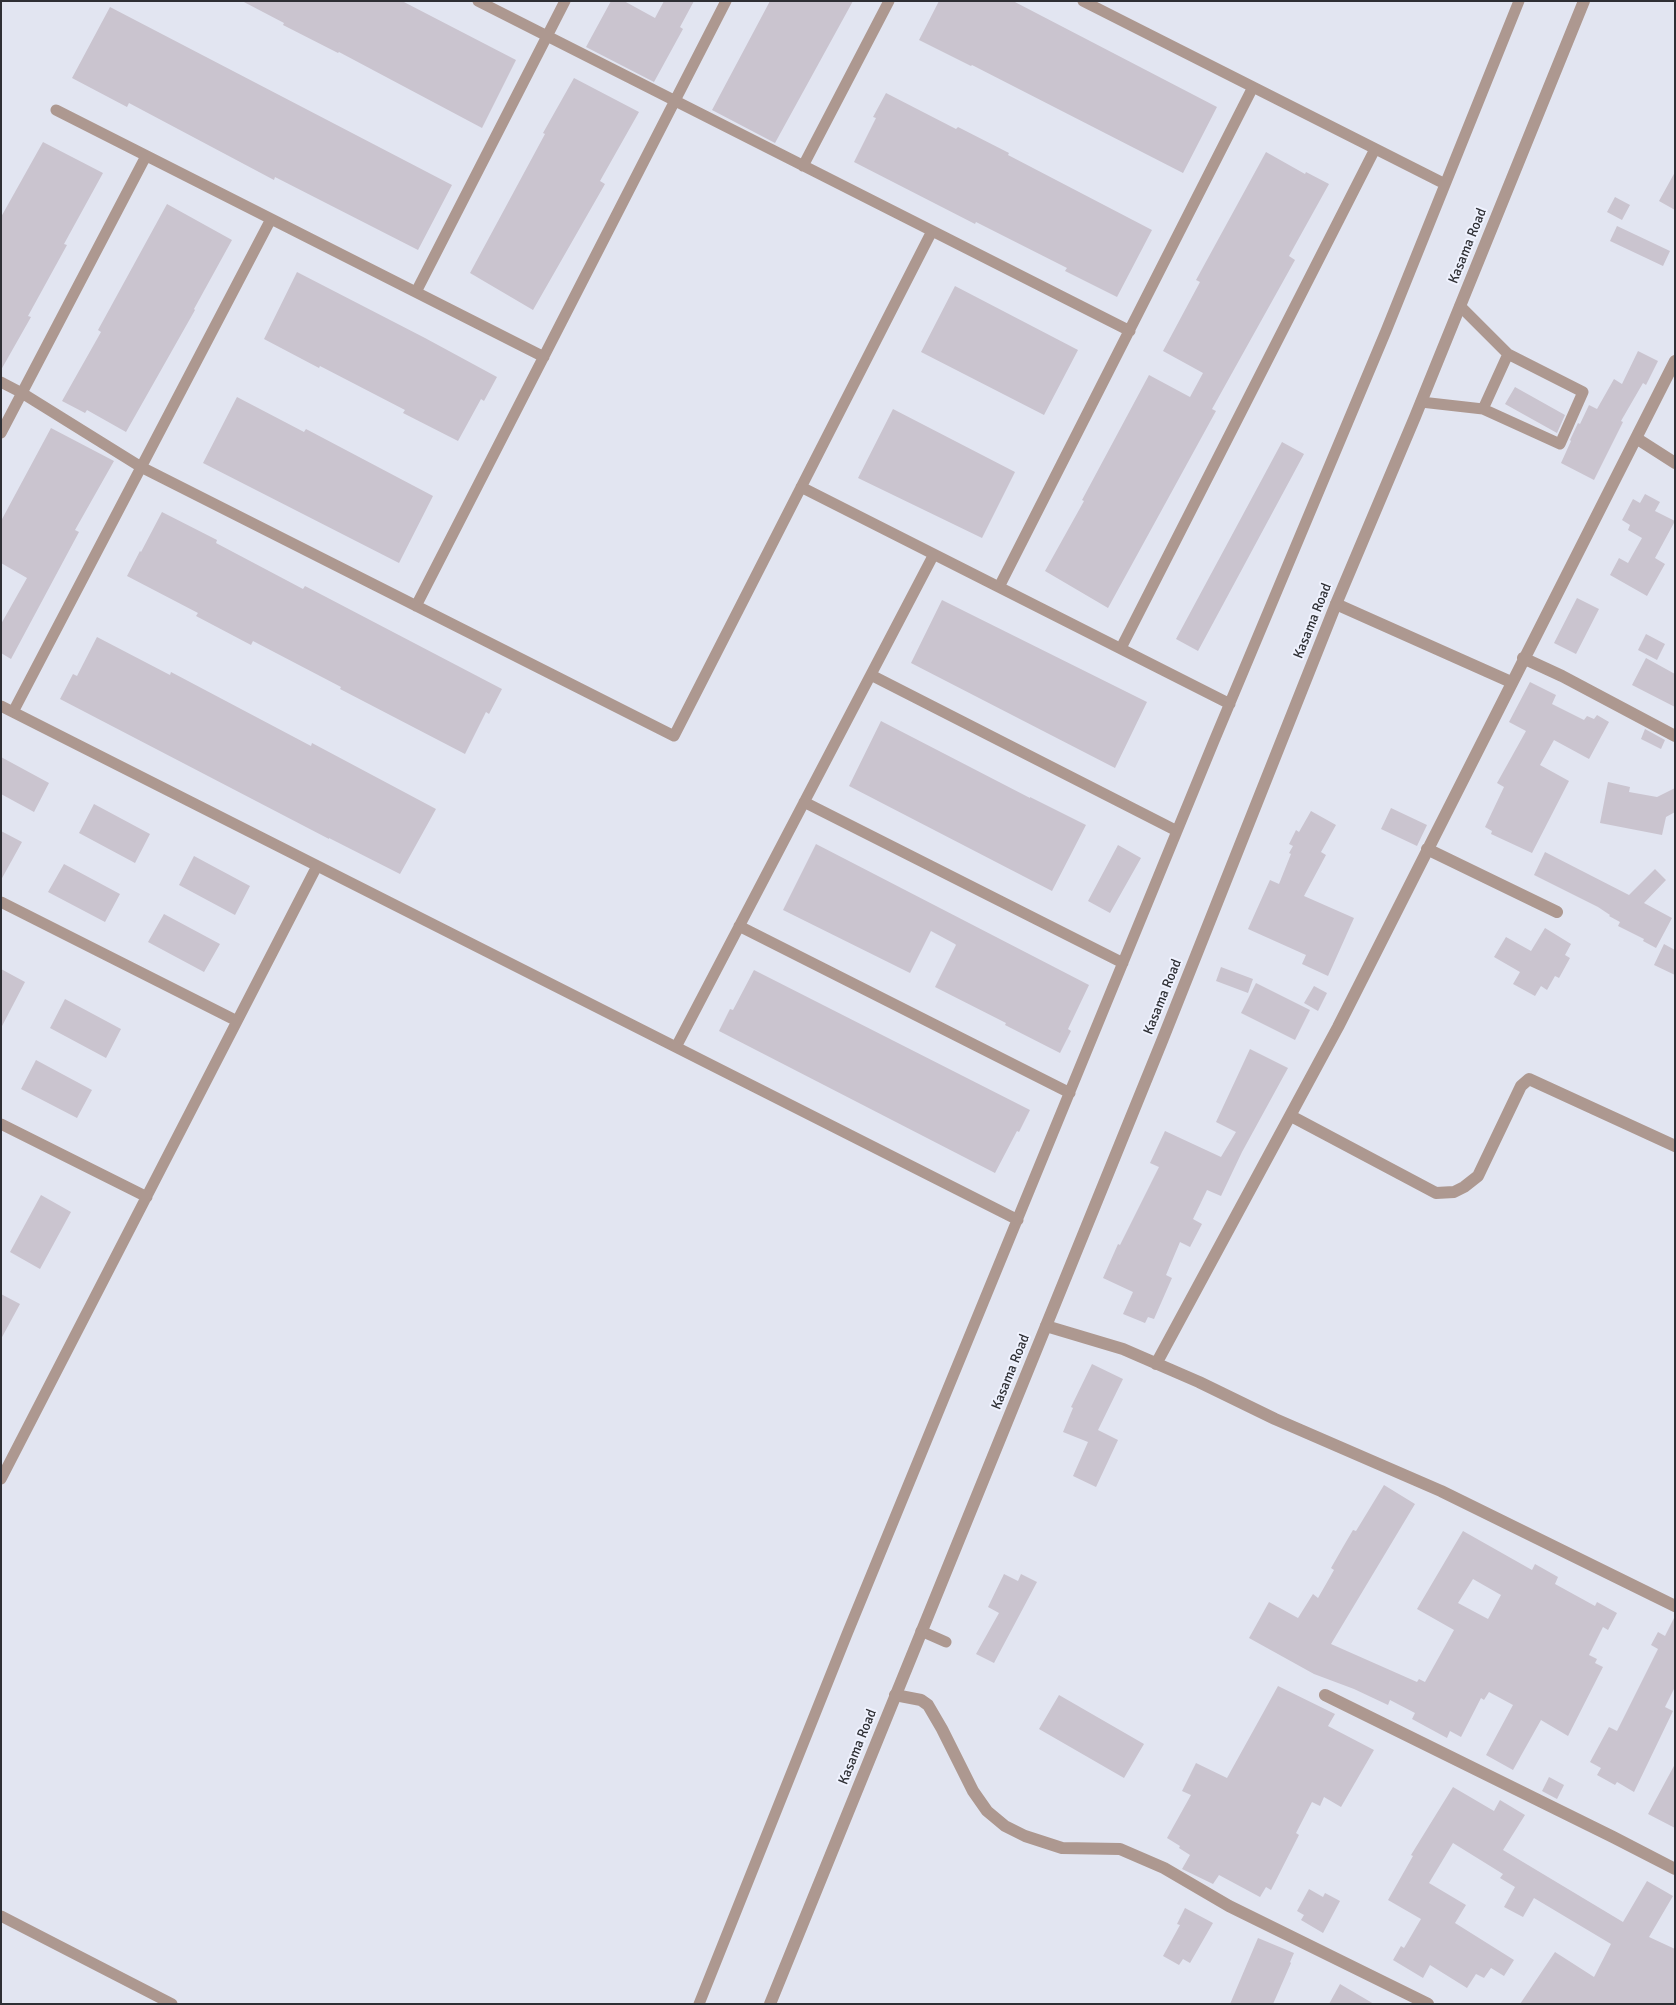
<!DOCTYPE html>
<html>
<head>
<meta charset="utf-8">
<style>
	body { margin:0 }
	#map { position:relative; width:1676px; height:2005px; overflow:hidden; background:#e2e5f1; font-family:Signika,sans-serif }
	canvas { display:block }
	.frame { position:absolute; inset:0; border:2px solid #2e2f34; pointer-events:none }
</style>
</head>
<body>
<div id="map">
<canvas width="1676" height="2005"></canvas>
<div class="frame"></div>
</div>
<script>
const c = document.querySelector('canvas').getContext('2d');
c.lineJoin = 'round';
function fillPath(path, color) { c.fillStyle = color; c.fill(path, 'evenodd'); }
const poly = rows => new Path2D(rows.map(r => 'M' + r).join(''));
function strokePath(path, color, width, dash) { c.strokeStyle = color; c.lineWidth = width; c.lineCap = dash ? 'butt' : 'round'; c.setLineDash(dash || []); c.stroke(path); }
function drawText(font, color, halo, rows, align = 'center') {
  c.font = font + ' Signika,sans-serif'; c.lineWidth = 4; c.setLineDash([]); c.textBaseline = 'middle'; c.strokeStyle = halo; c.fillStyle = color; for (const [text, x, y, turn = 0] of rows) {
    c.save(); c.translate(x, y); c.rotate((+turn || 0) * Math.PI / 180); c.textAlign = isNaN(turn) ? turn : align; if (halo) c.strokeText(text, 0, 0); c.fillText(text, 0, 0); c.restore();
  }
}
fillPath(poly([
	[242,1,402,1,516,60,482,128,339,52,338,53,283,25,284,23],
	[611,1,624,1,655,18,664,1,694,1,680,27,683,29,654,82,586,47],
	[770,1,853,1,775,143,712,110],
	[939,1,1013,1,1217,107,1183,173,972,65,971,66,919,40],
	[110,7,452,185,418,250,275,177,274,180,129,103,127,107,72,78],
	[574,78,639,112,600,181,605,184,533,310,470,273,545,134,543,133],
	[886,93,956,129,958,127,1009,153,1008,155,1152,230,1117,297,1065,271,1067,268,976,222,975,224,854,162,876,118,873,117],
	[43,142,103,173,64,244,67,245,28,316,31,317,1,370,1,217],
	[1266,152,1305,174,1306,172,1329,184,1289,256,1295,260,1212,409,1216,411,1108,608,1045,571,1084,501,1082,500,1149,375,1190,397,1203,373,1163,351,1200,282,1196,280],
	[1675,172,1675,210,1659,201],
	[1615,197,1630,205,1622,220,1607,212],
	[167,204,232,240,194,309,195,310,126,432,87,410,85,413,62,401,101,332,98,330],
	[1617,226,1670,251,1663,266,1610,241],
	[297,272,425,338,497,377,484,401,481,399,458,441,403,413,405,410,320,366,319,368,264,339],
	[955,286,1078,350,1044,415,921,352],
	[1638,351,1658,361,1646,385,1643,383,1621,421,1623,422,1594,480,1561,463,1571,441,1570,440,1578,423,1580,424,1589,405,1597,409,1614,379,1622,384],
	[1515,387,1565,415,1557,433,1505,404],
	[237,397,304,432,306,429,433,496,399,563,203,463],
	[893,409,1015,472,982,538,858,478],
	[51,428,114,461,75,530,79,532,11,659,1,653,1,624,27,578,1,563,1,521],
	[1282,442,1304,454,1198,651,1176,639],
	[1645,494,1660,502,1655,511,1675,521,1655,558,1665,564,1647,596,1610,575,1619,558,1628,563,1642,538,1628,530,1630,525,1622,520,1633,499,1640,503],
	[162,512,217,540,216,543,303,589,305,586,502,689,489,714,486,712,465,754,340,689,341,687,253,641,251,645,196,616,198,613,127,576,140,551,141,552],
	[1577,598,1599,609,1576,654,1554,643],
	[942,600,1147,702,1115,768,911,663],
	[1646,634,1665,644,1657,660,1638,650],
	[97,637,170,675,171,672,311,746,312,743,436,809,400,874,329,838,329,839,60,699,73,674,77,676],
	[1646,658,1675,674,1675,707,1632,685],
	[1530,682,1556,695,1552,704,1584,720,1587,716,1594,719,1597,715,1609,722,1589,759,1554,740,1540,765,1569,781,1532,853,1491,834,1492,831,1485,827,1504,787,1497,783,1526,731,1509,722],
	[881,721,1030,798,1030,797,1086,825,1052,891,849,786],
	[1645,729,1665,740,1661,749,1641,739],
	[1,757,49,783,34,812,1,794],
	[1608,782,1630,787,1629,792,1657,797,1675,788,1675,812,1666,817,1662,835,1600,823],
	[94,804,150,834,135,863,79,833],
	[1391,808,1427,825,1417,846,1381,829],
	[1311,811,1336,825,1321,852,1326,855,1304,896,1354,918,1328,976,1302,964,1306,955,1248,929,1270,880,1279,884,1291,854,1289,853,1293,846,1289,844,1296,830,1299,832],
	[1,831,22,842,1,880],
	[816,844,1089,985,1068,1029,1071,1031,1060,1053,1005,1025,1006,1023,935,987,956,945,955,944,931,931,910,973,783,910],
	[1118,845,1141,858,1110,913,1088,901],
	[1545,852,1629,895,1655,869,1666,880,1644,903,1672,918,1656,948,1643,941,1644,939,1618,926,1620,922,1609,916,1610,915,1598,907,1534,875],
	[194,856,250,886,235,915,179,885],
	[64,864,120,894,105,922,48,892],
	[164,914,220,944,204,972,148,942],
	[1545,928,1571,944,1565,955,1570,958,1559,978,1555,976,1547,990,1541,986,1535,996,1513,984,1520,972,1494,957,1506,937,1531,951],
	[1664,944,1675,950,1675,975,1654,965],
	[1221,967,1253,979,1248,993,1216,981],
	[1,969,25,982,1,1028],
	[754,970,1030,1110,1019,1132,1017,1131,995,1173,719,1031,730,1009,733,1010],
	[1256,983,1310,1010,1295,1040,1241,1013],
	[1314,986,1327,993,1318,1011,1304,1003],
	[65,999,121,1029,106,1058,50,1028],
	[1250,1049,1288,1068,1242,1152,1221,1196,1207,1190,1193,1219,1202,1224,1190,1247,1180,1242,1166,1275,1172,1278,1154,1319,1148,1317,1145,1323,1123,1314,1133,1292,1103,1278,1118,1244,1120,1245,1159,1167,1150,1163,1165,1131,1221,1157,1236,1132,1216,1122],
	[36,1060,92,1090,77,1118,21,1089],
	[41,1195,71,1212,40,1269,10,1252],
	[1,1294,20,1304,1,1339],
	[1092,1364,1123,1379,1098,1430,1118,1440,1096,1487,1073,1476,1088,1442,1063,1432,1073,1408,1071,1407],
	[1384,1485,1415,1504,1331,1644,1417,1682,1419,1679,1425,1682,1454,1630,1417,1609,1463,1531,1532,1570,1535,1564,1558,1577,1555,1584,1595,1606,1597,1602,1617,1613,1608,1630,1603,1627,1589,1655,1597,1659,1595,1663,1603,1667,1568,1736,1541,1720,1513,1770,1486,1755,1513,1705,1489,1692,1484,1700,1481,1698,1461,1737,1450,1731,1447,1738,1412,1719,1415,1713,1390,1700,1388,1705,1354,1689,1314,1674,1249,1638,1269,1602,1298,1618,1313,1594,1318,1598,1334,1570,1331,1568,1343,1547,1353,1530,1356,1531],
	[1473,1579,1501,1595,1488,1619,1458,1603],
	[1004,1574,1018,1581,1021,1574,1037,1582,994,1663,976,1654,999,1613,988,1607],
	[1675,1616,1675,1687,1665,1707,1673,1711,1634,1792,1617,1782,1615,1785,1597,1775,1601,1768,1590,1762,1609,1727,1617,1731,1658,1649,1651,1645,1658,1632,1665,1636],
	[1278,1686,1335,1714,1328,1726,1374,1750,1341,1807,1324,1797,1320,1806,1312,1802,1296,1833,1299,1835,1271,1890,1266,1887,1260,1897,1219,1875,1213,1884,1182,1869,1190,1855,1179,1848,1180,1846,1167,1838,1191,1795,1182,1791,1196,1763,1227,1778],
	[1059,1695,1144,1744,1124,1778,1039,1729],
	[1675,1764,1675,1828,1648,1814],
	[1549,1777,1564,1785,1557,1799,1542,1791],
	[1453,1787,1494,1811,1500,1800,1525,1815,1503,1850,1623,1922,1647,1881,1673,1896,1649,1937,1675,1949,1675,2004,1520,2004,1555,1952,1594,1977,1611,1944,1534,1898,1523,1917,1504,1907,1515,1887,1500,1878,1503,1874,1453,1843,1429,1883,1466,1905,1455,1923,1514,1960,1504,1976,1491,1968,1484,1978,1476,1974,1467,1988,1430,1965,1423,1978,1393,1960,1401,1946,1404,1948,1421,1919,1388,1900,1413,1856,1411,1855],
	[1309,1889,1323,1897,1325,1893,1340,1901,1323,1933,1301,1920,1304,1915,1297,1911],
	[1185,1908,1213,1923,1190,1963,1183,1959,1179,1965,1163,1956,1180,1925,1177,1924],
	[1258,1938,1294,1953,1290,1962,1291,1963,1273,2004,1230,2004],
	[1340,1984,1374,2004,1329,2004]
]), '#cac4cf');
strokePath(poly([
	[478,1,1130,331],
	[1083,1,1445,184],
	[56,110,544,357],
	[803,166,889,1],
	[416,292,565,1],
	[1,382,22,393,141,467,674,736,932,231],
	[1421,402,1483,409,1560,444,1583,392,1508,354,1460,306],
	[1483,409,1508,354],
	[1,433,146,156],
	[801,487,1230,704],
	[999,587,1253,87],
	[416,606,726,1],
	[1121,648,1375,149],
	[871,675,1177,831],
	[1,706,1018,1220],
	[13,712,271,219],
	[804,802,1123,963],
	[1,902,237,1021],
	[739,926,1070,1093],
	[676,1047,934,554],
	[1,1124,147,1197],
	[1,1479,317,866],
	[921,1631,946,1642],
	[1,1916,172,2004],
	[699,2004,847,1634,1214,741,1386,331,1519,1]
]), '#ad9890', 11);
strokePath(poly([
	[1636,438,1675,463],
	[1336,604,1511,682],
	[1523,658,1562,676,1675,736],
	[1427,849,1557,912],
	[1291,1116,1436,1193,1454,1192,1464,1187,1478,1176,1521,1086,1529,1079,1675,1146],
	[1046,1326,1123,1349,1199,1382,1275,1419,1441,1491,1675,1606],
	[1156,1364,1338,1027,1675,361],
	[895,1695,921,1700,928,1705,942,1729,973,1791,987,1811,1005,1826,1025,1836,1062,1848,1120,1849,1164,1868,1229,1906,1428,2004],
	[1325,1695,1613,1837,1675,1869]
]), '#ad9890', 12);
strokePath(poly([
	[770,2004,1162,1041,1336,604,1415,417,1584,1]
]), '#ad9890', 12);
drawText('14px', '#2e2f34', '#eff2fe', [
	["Kasama Road",1468,246,-68],
	["Kasama Road",1313,621,-68],
	["Kasama Road",1163,997,-68],
	["Kasama Road",1011,1372,-68],
	["Kasama Road",858,1747,-68]
]);
</script>
</body>
</html>
